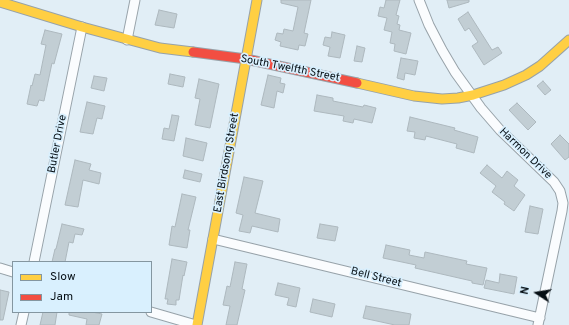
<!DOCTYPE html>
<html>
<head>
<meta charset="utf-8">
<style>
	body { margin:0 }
	#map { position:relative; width:569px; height:325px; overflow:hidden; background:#e1eef6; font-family:Overpass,sans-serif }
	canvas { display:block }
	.legend { position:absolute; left:12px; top:261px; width:140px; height:52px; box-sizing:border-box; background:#d9f0fe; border:1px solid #8496a0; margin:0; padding:5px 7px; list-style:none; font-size:12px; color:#050e14 }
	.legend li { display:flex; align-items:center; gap:8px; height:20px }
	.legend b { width:20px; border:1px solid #8496a0 }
	.north { position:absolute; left:517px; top:273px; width:40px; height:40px; -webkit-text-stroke:3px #d9f0fe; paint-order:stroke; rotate:282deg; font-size:11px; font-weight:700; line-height:16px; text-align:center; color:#050e14 }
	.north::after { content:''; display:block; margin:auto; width:14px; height:18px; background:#050e14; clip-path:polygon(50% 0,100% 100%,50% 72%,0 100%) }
</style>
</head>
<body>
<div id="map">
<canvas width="569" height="325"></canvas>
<ul class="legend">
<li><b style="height:5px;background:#ffcf43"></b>Slow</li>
<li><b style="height:5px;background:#f24e42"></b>Jam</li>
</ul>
<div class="north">N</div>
</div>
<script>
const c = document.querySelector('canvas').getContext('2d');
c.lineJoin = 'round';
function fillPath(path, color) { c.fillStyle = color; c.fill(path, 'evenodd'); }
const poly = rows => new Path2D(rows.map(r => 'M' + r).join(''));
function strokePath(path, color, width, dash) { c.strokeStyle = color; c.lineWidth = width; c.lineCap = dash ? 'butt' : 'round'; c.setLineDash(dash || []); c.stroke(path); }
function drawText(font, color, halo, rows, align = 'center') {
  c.font = font + ' Overpass,sans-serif'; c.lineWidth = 3.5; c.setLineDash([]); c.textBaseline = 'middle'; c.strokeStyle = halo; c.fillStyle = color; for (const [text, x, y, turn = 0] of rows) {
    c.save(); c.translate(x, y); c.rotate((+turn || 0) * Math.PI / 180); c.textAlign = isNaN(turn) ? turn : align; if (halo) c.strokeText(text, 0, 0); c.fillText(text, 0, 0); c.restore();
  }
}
const building = poly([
	[281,0,311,0,304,33,308,34,305,46,299,45,298,50,280,46,281,42,275,40,277,33,283,34,284,29,293,31,298,7,281,3,281,0],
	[386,0,400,0,396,15,399,16,397,24,400,25,399,30,411,33,406,54,394,51,395,44,390,43,392,32,384,30,387,18,378,16,380,7,384,8,386,0],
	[447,0,469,0,469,2,449,8,447,0],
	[159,10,177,14,174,28,155,25,159,10],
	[468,12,492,50,498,47,502,53,484,65,472,46,478,42,469,28,465,31,458,19,468,12],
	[45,30,62,34,54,64,52,63,44,101,39,100,37,106,27,104,31,85,32,86,35,74,40,75,46,45,41,44,45,30],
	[332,32,345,35,340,58,328,56,330,47,323,45,325,37,331,38,332,32],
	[357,46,365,48,362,62,354,61,357,46],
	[401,58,418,61,415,75,405,73,404,80,397,78,401,58],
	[170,74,185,77,183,87,168,84,170,74],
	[268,75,281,78,280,83,285,84,283,93,277,91,274,108,261,105,268,75],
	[94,76,107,78,104,91,91,88,94,76],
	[199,79,219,84,210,128,195,125,200,99,195,98,199,79],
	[543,81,551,90,545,95,537,86,543,81],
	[317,95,333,98,333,101,363,107,364,105,376,108,372,123,354,119,353,123,343,121,344,116,314,111,317,95],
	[87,102,105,106,102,119,97,118,93,134,80,132,87,102],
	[517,103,536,122,528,130,509,110,517,103],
	[172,115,179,116,174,141,162,139,164,128,169,129,172,115],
	[410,117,455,128,454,130,478,137,474,153,456,148,457,144,426,136,425,140,414,138,415,132,407,131,410,117],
	[560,135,569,144,569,157,565,160,551,144,560,135],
	[186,138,207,143,203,161,183,156,186,138],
	[75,160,91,164,89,170,101,173,99,184,83,180,78,207,65,205,75,160],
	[487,165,502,178,507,171,518,180,514,186,525,195,514,211,504,204,505,202,492,192,496,186,480,173,487,165],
	[185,170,202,174,200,182,183,178,185,170],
	[244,177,263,181,255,213,280,219,278,232,252,226,250,233,239,231,243,215,236,213,244,177],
	[182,194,196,197,188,230,190,230,187,248,169,245,172,226,175,227,182,194],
	[530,206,543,209,538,234,525,232,530,206],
	[62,224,84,229,82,235,75,234,73,243,69,242,65,262,52,262,55,249,56,249,62,224],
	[320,224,338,227,335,241,317,238,320,224],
	[386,245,410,250,409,255,424,258,425,252,467,261,466,264,487,268,483,285,472,283,472,281,415,268,416,265,383,258,386,245],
	[172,259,187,262,184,276,183,275,179,300,176,300,176,305,167,304,168,299,165,299,172,259],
	[235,262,247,264,242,289,245,290,237,325,226,325,230,306,223,305,227,286,230,287,235,262],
	[500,274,517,277,514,294,484,288,486,280,499,283,500,274],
	[278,283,300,288,296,307,287,305,289,298,275,295,278,283],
	[0,290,9,292,3,320,0,320,0,290],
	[313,299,335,304,332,317,310,312,313,299],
	[366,306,411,314,409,325,395,325,363,318,366,306],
	[43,312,57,312,55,325,40,325,43,312],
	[69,312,92,312,102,314,99,325,86,325,87,319,69,315,69,312]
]);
fillPath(building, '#c2ced4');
strokePath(building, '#adb8be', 1);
const street = poly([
	[419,0,429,25,442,50,455,72,481,108,500,130,554,182,560,191,563,203,562,211,538,325],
	[127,40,135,0],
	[213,239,540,318],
	[34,262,82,27],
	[0,268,13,272],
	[151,312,196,325],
	[21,325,24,312]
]);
const slow = poly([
	[0,2,82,27,160,48,193,52],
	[357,83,414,96,442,99,458,98,473,95,504,85,526,75,540,66,569,40],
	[197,325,257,0]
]);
const jam = poly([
	[193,52,246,59,357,83]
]);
strokePath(street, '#97a2a9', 11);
strokePath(slow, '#97a2a9', 11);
strokePath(jam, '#97a2a9', 11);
strokePath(street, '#fafcfe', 9);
strokePath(slow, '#ffcf43', 9);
strokePath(jam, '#f24e42', 9);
drawText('11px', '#050e14', '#d9f0fe', [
	["South Twelfth Street",290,69,11],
	["Butler Drive",58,144,-79],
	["Harmon Drive",525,154,44],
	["East Birdsong Street",227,163,-80],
	["Bell Street",376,278,14]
]);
</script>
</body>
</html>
